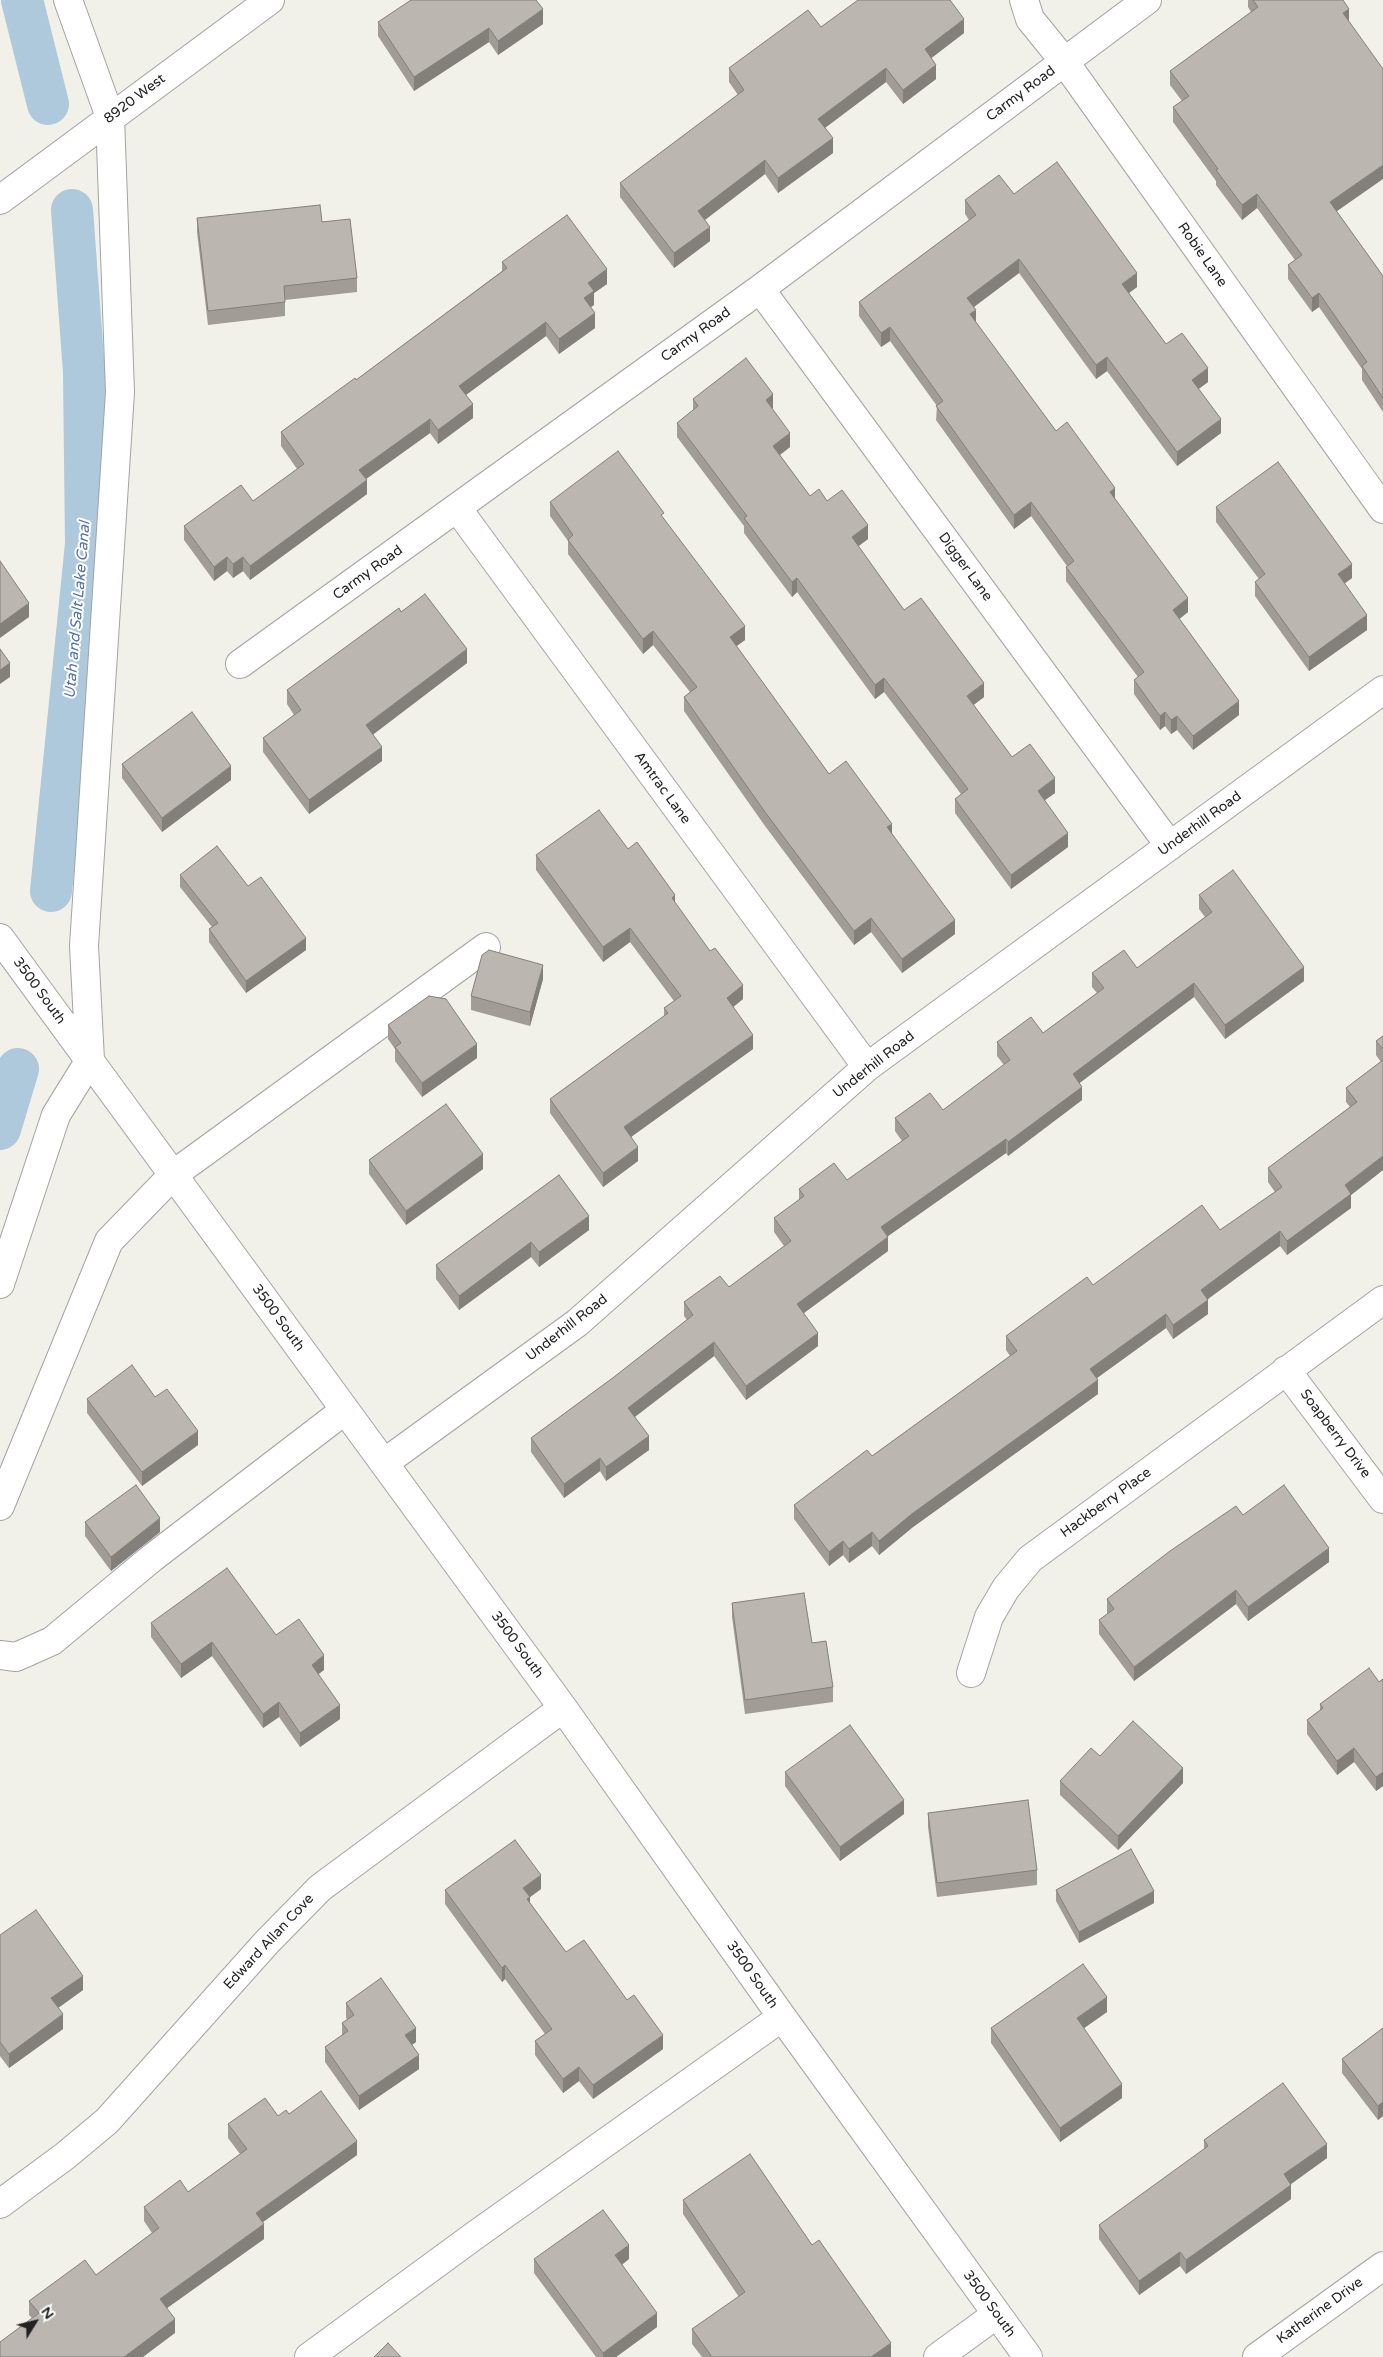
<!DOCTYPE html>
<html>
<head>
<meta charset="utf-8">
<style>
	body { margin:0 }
	#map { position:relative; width:1383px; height:2357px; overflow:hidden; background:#f1f0e9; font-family:"Varela Round",sans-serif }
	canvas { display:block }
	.north { position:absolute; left:10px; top:2297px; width:50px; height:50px; -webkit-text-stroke:4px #fff; paint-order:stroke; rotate:54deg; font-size:14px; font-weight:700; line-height:20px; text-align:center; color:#222 }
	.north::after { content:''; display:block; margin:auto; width:18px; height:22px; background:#222; clip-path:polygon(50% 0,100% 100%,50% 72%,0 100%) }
</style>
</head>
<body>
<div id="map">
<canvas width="1383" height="2357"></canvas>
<div class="north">N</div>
</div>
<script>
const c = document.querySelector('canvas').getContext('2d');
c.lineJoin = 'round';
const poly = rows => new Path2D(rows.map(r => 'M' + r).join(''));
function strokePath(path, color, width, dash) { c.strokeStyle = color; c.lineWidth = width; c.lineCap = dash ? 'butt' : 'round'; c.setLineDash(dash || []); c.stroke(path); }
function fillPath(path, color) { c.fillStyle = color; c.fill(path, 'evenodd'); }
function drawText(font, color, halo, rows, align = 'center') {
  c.font = font + ' "Varela Round",sans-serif'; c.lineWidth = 4; c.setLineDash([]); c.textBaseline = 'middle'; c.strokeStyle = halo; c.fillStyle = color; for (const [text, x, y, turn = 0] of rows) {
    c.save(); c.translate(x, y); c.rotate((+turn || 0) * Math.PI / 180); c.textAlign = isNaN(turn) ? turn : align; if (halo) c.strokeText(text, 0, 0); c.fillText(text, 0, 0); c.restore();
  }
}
strokePath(poly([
	[22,0,48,104],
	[51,891,86,544,84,372,72,210],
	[0,1129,18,1069]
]), '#adc9db', 42);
const minor = poly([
	[1024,0,1030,19,1064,61,1383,509],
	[0,200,270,0],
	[760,289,1170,846],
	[457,508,867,1067],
	[240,664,760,289,1147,0],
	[0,938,563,1708,782,2017,1028,2357],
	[0,1284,56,1115,90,1060,84,946,120,392,110,117,68,0],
	[1286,1370,1383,1499],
	[384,1463,577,1323,867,1067,1383,690],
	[0,1506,109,1241,174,1174,486,947],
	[0,1655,16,1657,52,1641,152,1558,345,1410],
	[971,1673,989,1617,1006,1588,1030,1559,1383,1300],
	[0,2204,65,2156,107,2121,267,1942,320,1888,563,1708],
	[309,2357,474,2236,782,2017],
	[938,2357,997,2314],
	[1257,2357,1383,2266]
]);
strokePath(minor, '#a3a3a3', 30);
strokePath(minor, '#fff', 28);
fillPath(poly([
	[1248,0,1343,0,1337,212,1383,276,1383,412,1362,380,1362,369,1319,307,1312,312,1288,279,1288,265,1295,260,1257,208,1242,220,1216,185,1216,181,1173,122,1173,107,1182,101,1170,85,1170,71,1251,12,1248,7],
	[378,22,543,24,498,55,489,42,414,91,378,36],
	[821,27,964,33,931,58,936,79,903,104,886,82,825,128,833,153,778,193,765,174,705,220,710,241,674,268,620,197,620,183,738,95,729,82,729,68],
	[1014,194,1137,287,1129,293,1166,344,1208,382,1198,389,1221,433,1177,466,1107,371,1096,379,1019,273,974,307,976,323,1056,431,1115,500,1188,612,1179,619,1239,715,1193,750,1177,730,1171,734,1165,726,1160,730,1134,694,1134,680,1138,677,1066,581,1066,567,1067,566,1031,516,1014,529,936,420,937,406,890,341,881,347,859,316,859,302,969,220,965,214,965,200],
	[197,218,322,222,357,278,357,292,285,300,285,316,208,325,197,232],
	[502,262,607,284,594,293,594,305,590,307,595,328,559,354,546,336,466,395,473,418,438,444,430,433,366,479,367,494,250,580,243,571,233,578,227,571,214,581,184,540,184,526,253,501,297,469,281,446,281,432,356,380,502,271],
	[693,399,773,408,772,409,790,447,780,455,810,496,827,501,868,539,858,546,904,610,984,697,973,705,1012,757,1055,793,1045,800,1068,847,1011,889,955,813,955,799,961,794,884,692,875,699,797,592,792,597,744,533,744,526,677,437,677,423,693,410],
	[550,502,664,519,745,640,736,646,829,774,892,834,955,934,902,973,871,932,854,945,765,826,684,711,684,697,690,692,653,645,643,654,568,554,568,541,550,516],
	[1216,507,1352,578,1344,584,1367,630,1309,671,1255,596,1255,582,1259,579,1216,522],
	[401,612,467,663,373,734,382,761,309,814,263,752,263,738,294,715,287,704,287,690],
	[122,764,231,780,162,832,122,778],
	[628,849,675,903,743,999,733,1007,753,1049,631,1137,638,1161,603,1187,550,1113,550,1099,664,1016,664,1008,674,1001,630,942,603,962,536,870,536,855],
	[180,875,306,950,246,993,209,942,209,929,212,927,180,887],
	[1199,895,1304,981,1225,1039,1194,997,1079,1083,1082,1100,1008,1156,1006,1153,888,1236,888,1251,804,1313,818,1346,746,1400,714,1356,635,1417,649,1450,606,1481,600,1471,564,1498,531,1452,531,1438,614,1377,687,1320,684,1316,684,1302,729,1287,784,1246,774,1232,774,1218,799,1200,799,1189,847,1180,902,1141,895,1131,895,1118,943,1110,1004,1065,997,1056,997,1042,1043,1033,1097,993,1092,987,1092,973,1137,968,1205,917,1199,909],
	[543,979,530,1026,471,1010,471,996],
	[388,1025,477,1058,422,1097,395,1061,395,1049,388,1039],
	[1383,1036,1383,1170,1351,1195,1351,1208,1287,1255,1280,1246,1208,1299,1208,1314,1173,1339,1166,1328,1097,1378,1098,1394,913,1527,879,1555,872,1546,849,1563,843,1555,829,1566,794,1519,794,1505,872,1456,1010,1356,1006,1350,1006,1336,1093,1285,1220,1230,1275,1192,1268,1182,1268,1168,1350,1107,1346,1102,1346,1088,1381,1062,1376,1055,1376,1041],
	[369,1160,483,1169,406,1225,369,1174],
	[559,1175,589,1230,539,1267,531,1257,459,1310,436,1279,436,1265],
	[155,1397,198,1445,142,1486,87,1413,87,1399],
	[1243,1515,1329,1562,1248,1621,1236,1604,1134,1681,1099,1634,1099,1620,1107,1614,1107,1599],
	[85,1522,160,1532,111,1571,85,1536],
	[732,1603,812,1643,833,1687,833,1702,745,1714,732,1617],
	[151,1623,276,1635,324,1670,318,1674,340,1719,300,1747,279,1717,263,1728,212,1656,181,1678,151,1637],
	[1383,1679,1383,1786,1376,1791,1354,1762,1337,1775,1307,1734,1307,1720,1320,1710,1320,1704,1379,1682],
	[1100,1756,1183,1783,1118,1850,1060,1795,1060,1781],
	[785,1772,904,1814,840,1861,785,1786],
	[928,1813,1037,1870,1037,1885,937,1897,928,1827],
	[541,1889,530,1897,530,1903,566,1952,663,2049,593,2099,579,2081,563,2093,535,2055,535,2041,545,2034,505,1979,502,1982,445,1904,445,1890],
	[1056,1890,1154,1903,1079,1943,1056,1901],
	[0,1935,83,1990,58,2008,63,2029,9,2068,0,2056],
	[346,2003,416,2042,412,2045,419,2069,359,2110,325,2062,325,2047,342,2035,342,2023,347,2020,346,2017],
	[1107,2012,1084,2028,1122,2098,1060,2142,991,2043,991,2028],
	[1383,2028,1383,2116,1378,2120,1342,2073,1342,2059],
	[289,2114,357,2155,263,2222,264,2239,167,2308,175,2333,32,2318,29,2315,29,2301,96,2275,152,2233,144,2221,144,2207,188,2192,240,2154,228,2138,228,2124],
	[1204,2140,1327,2158,1291,2184,1291,2199,1186,2274,1180,2266,1139,2295,1099,2239,1099,2225,1204,2150],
	[683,2200,812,2245,891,2357,702,2357,692,2344,692,2329,739,2297,683,2214],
	[534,2259,629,2259,622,2265,657,2327,616,2357,596,2357,534,2273]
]), '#a19d96');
fillPath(poly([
	[543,9,543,24,498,55,498,41],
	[1349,9,1349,23,1343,13],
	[964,19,964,33,925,63,925,49],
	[489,28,489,42,414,91,414,77],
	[936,65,936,79,903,104,903,90],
	[886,68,886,82,818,133,818,119],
	[833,138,833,153,778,193,778,178],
	[765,160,765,174,698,225,698,211],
	[1383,165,1383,179,1330,216,1330,202],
	[1257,194,1257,208,1242,220,1242,205],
	[710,227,710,241,674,268,674,253],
	[1019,259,1019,273,967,312,967,298],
	[607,269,607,284,594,293,594,305,584,312,584,298,588,283],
	[1137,273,1137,287,1122,298,1122,284],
	[1319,293,1319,307,1312,312,1312,298],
	[976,310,976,324,970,314],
	[595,313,595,328,559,354,559,339],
	[546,322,546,336,459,400,459,386],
	[890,327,890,341,881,347,881,333],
	[1107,357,1107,371,1096,379,1096,365],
	[1208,368,1208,382,1192,394,1192,380],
	[773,394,773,408,766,414,766,400],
	[473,404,473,418,438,444,438,430],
	[430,419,430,433,359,484,359,470],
	[1221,419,1221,433,1177,466,1177,452],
	[790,433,790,447,773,460,773,446],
	[367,480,367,494,250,580,250,566],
	[1115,488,1115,502,1110,492],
	[1031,502,1031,516,1014,529,1014,515],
	[868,525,868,539,852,551,852,537],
	[227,557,227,571,214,581,214,567],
	[243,557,243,571,233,578,233,564],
	[1352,564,1352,578,1338,588,1338,574],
	[797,578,797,592,792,597,792,582],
	[1188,598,1188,612,1173,624,1173,610],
	[29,603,29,617,0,638,0,624],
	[1367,615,1367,630,1309,671,1309,657],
	[745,626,745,640,730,651,730,637],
	[653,631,653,645,643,654,643,639],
	[467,649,467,663,366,740,366,725],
	[10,663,10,677,0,684,0,670],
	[884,678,884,692,875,699,875,685],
	[984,683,984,697,967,710,967,696],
	[1239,701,1239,715,1193,750,1193,736],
	[1165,712,1165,726,1160,730,1160,716],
	[1177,716,1177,730,1171,734,1171,720],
	[382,747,382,761,309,814,309,800],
	[231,766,231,780,162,832,162,818],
	[1055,778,1055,793,1038,805,1038,791],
	[892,824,892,838,887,827],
	[1068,833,1068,847,1011,889,1011,875],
	[675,895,675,909,672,898],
	[871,918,871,932,854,945,854,931],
	[955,920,955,934,902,973,902,959],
	[630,928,630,942,603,962,603,947],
	[306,938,306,950,246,993,246,981],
	[543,965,543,979,530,1026,530,1012],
	[1304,967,1304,981,1225,1039,1225,1025],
	[1194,983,1194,997,1073,1088,1073,1074],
	[743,985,743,999,727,1012,727,998],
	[753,1035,753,1049,624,1142,624,1127],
	[477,1044,477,1058,422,1097,422,1083],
	[1082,1087,1082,1100,1008,1156,1008,1142],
	[1006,1139,1006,1153,881,1241,881,1227],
	[638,1147,638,1161,603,1187,603,1173],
	[483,1154,483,1169,406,1225,406,1211],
	[1383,1156,1383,1170,1351,1195,1351,1208,1287,1255,1287,1241,1345,1185],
	[589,1216,589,1230,539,1267,539,1252],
	[1280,1231,1280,1246,1201,1304,1201,1290],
	[888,1237,888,1251,797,1318,797,1304],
	[531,1242,531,1257,459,1310,459,1296],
	[1208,1300,1208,1314,1173,1339,1173,1325],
	[1166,1314,1166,1328,1090,1383,1090,1369],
	[818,1333,818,1346,746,1400,746,1386],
	[714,1342,714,1356,628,1422,628,1408],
	[1098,1380,1098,1394,913,1527,879,1555,879,1541,913,1513],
	[198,1431,198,1445,142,1486,142,1472],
	[649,1436,649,1450,606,1481,606,1467],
	[600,1458,600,1471,564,1498,564,1484],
	[160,1518,160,1532,111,1571,111,1557],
	[872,1532,872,1546,849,1563,849,1549],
	[843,1541,843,1555,829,1566,829,1552],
	[1329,1548,1329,1562,1248,1621,1248,1607],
	[1236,1590,1236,1604,1134,1681,1134,1667],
	[212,1642,212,1656,181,1678,181,1664],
	[324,1655,324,1670,312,1679,312,1665],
	[279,1702,279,1717,263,1728,263,1714],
	[340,1705,340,1719,300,1747,300,1733],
	[1354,1748,1354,1762,1337,1775,1337,1761],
	[1183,1768,1183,1783,1118,1850,1118,1836],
	[1383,1772,1383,1786,1376,1791,1376,1777],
	[904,1800,904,1814,840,1861,840,1847],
	[541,1875,541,1889,530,1897,530,1911,523,1888],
	[1154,1891,1154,1903,1079,1943,1079,1932],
	[505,1965,505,1979,502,1982,502,1968],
	[83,1976,83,1990,51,2013,51,1998],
	[1107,1997,1107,2012,1077,2033,1077,2018],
	[63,2014,63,2029,9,2068,9,2054],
	[416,2028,416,2042,405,2049,405,2035],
	[663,2035,663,2049,593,2099,593,2085],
	[419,2055,419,2069,359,2110,359,2096],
	[579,2067,579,2081,563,2093,563,2079],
	[1122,2084,1122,2098,1060,2142,1060,2128],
	[1383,2102,1383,2116,1378,2120,1378,2106],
	[357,2141,357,2155,256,2227,256,2213],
	[1327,2144,1327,2158,1284,2189,1284,2174],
	[1291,2185,1291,2199,1186,2274,1186,2260],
	[264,2224,264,2239,160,2313,160,2299],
	[629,2245,629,2259,615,2269,615,2255],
	[1180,2252,1180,2266,1139,2295,1139,2281],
	[657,2313,657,2327,616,2357,603,2357,603,2353],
	[175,2319,175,2333,143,2357,124,2357],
	[891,2343,891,2357,871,2357]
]), '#837f7a');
const building = poly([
	[411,0,536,0,543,9,498,41,489,28,414,77,378,22,411,0],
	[858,0,950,0,964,19,925,49,936,65,903,90,886,68,818,119,833,138,778,178,765,160,698,211,710,227,674,253,620,183,744,90,729,68,808,10,821,27,858,0],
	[1253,0,1343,0,1349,9,1343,13,1383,69,1383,165,1330,202,1383,276,1383,398,1362,366,1367,362,1319,293,1312,298,1288,265,1302,255,1257,194,1242,205,1216,170,1218,169,1173,107,1189,96,1170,71,1258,7,1253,0],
	[1057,162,1137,273,1122,284,1166,344,1182,333,1208,368,1192,380,1221,419,1177,452,1107,357,1096,365,1019,259,967,298,976,310,970,314,1056,431,1067,422,1115,488,1110,492,1188,598,1173,610,1239,701,1193,736,1177,716,1171,720,1165,712,1160,716,1134,680,1144,672,1066,567,1074,561,1031,502,1014,515,936,406,943,401,890,327,881,333,859,302,976,215,965,200,999,175,1014,194,1057,162],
	[320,205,322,222,350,219,357,278,284,286,285,302,208,311,197,218,320,205],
	[567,215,607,269,588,283,594,291,584,298,595,313,559,339,546,322,459,386,473,404,438,430,430,419,359,470,367,480,250,566,243,557,233,564,227,557,214,567,184,526,241,485,253,501,304,464,281,432,355,378,356,380,507,268,502,262,567,215],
	[746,358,773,394,766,400,790,433,773,446,810,496,819,489,827,501,842,490,868,525,852,537,904,610,921,598,984,683,967,696,1012,757,1030,744,1055,778,1038,791,1068,833,1011,875,955,799,968,789,884,678,875,685,797,578,792,582,744,518,747,516,677,423,698,406,693,399,746,358],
	[618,451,664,513,661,515,745,626,730,637,829,774,846,761,892,824,887,827,955,920,902,959,871,918,854,931,765,812,684,697,697,687,653,631,643,639,568,540,573,535,550,502,618,451],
	[1278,462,1352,564,1338,574,1367,615,1309,657,1255,582,1265,574,1216,507,1278,462],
	[0,561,29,603,0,624,0,561],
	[425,594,467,649,366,725,382,747,309,800,263,738,301,710,287,690,399,608,401,612,425,594],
	[0,649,10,663,0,670,0,649],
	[192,712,231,766,162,818,122,764,192,712],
	[599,810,628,849,637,842,675,895,672,898,710,951,715,948,743,985,727,998,753,1035,624,1127,638,1147,603,1173,550,1099,668,1013,664,1008,681,996,630,928,603,947,536,855,599,810],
	[217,846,248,886,261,877,306,938,246,981,209,929,218,923,180,875,217,846],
	[1233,870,1304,967,1225,1025,1194,983,1073,1074,1082,1087,1008,1142,1006,1139,881,1227,888,1237,797,1304,818,1333,746,1386,714,1342,628,1408,649,1436,606,1467,600,1458,564,1484,531,1438,614,1377,693,1315,684,1302,720,1276,729,1287,791,1241,774,1218,804,1196,799,1189,834,1163,847,1180,909,1136,895,1118,930,1093,943,1110,1010,1060,997,1042,1031,1017,1043,1033,1104,988,1092,973,1124,950,1137,968,1212,912,1199,895,1233,870],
	[489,950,543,965,530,1012,471,996,482,955,489,950],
	[429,996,446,999,477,1044,422,1083,395,1047,401,1043,388,1025,429,996],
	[1383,1036,1383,1049,1376,1041,1383,1036],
	[1383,1060,1383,1156,1345,1185,1351,1194,1287,1241,1280,1231,1201,1290,1208,1300,1173,1325,1166,1314,1090,1369,1098,1380,913,1513,879,1541,872,1532,849,1549,843,1541,829,1552,794,1505,867,1450,872,1456,1017,1351,1006,1336,1087,1277,1093,1285,1202,1205,1220,1230,1282,1187,1268,1168,1357,1102,1346,1088,1383,1060],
	[446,1104,483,1154,406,1211,369,1160,446,1104],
	[559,1175,589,1216,539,1252,531,1242,459,1296,436,1265,559,1175],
	[132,1365,155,1397,167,1389,198,1431,142,1472,87,1399,132,1365],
	[136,1485,160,1518,111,1557,85,1522,136,1485],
	[1284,1485,1329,1548,1248,1607,1236,1590,1134,1667,1099,1620,1114,1609,1107,1599,1170,1551,1236,1506,1243,1515,1284,1485],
	[227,1568,276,1635,299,1619,324,1655,312,1665,340,1705,300,1733,279,1702,263,1714,212,1642,181,1664,151,1623,227,1568],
	[804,1593,812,1643,826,1641,833,1687,745,1700,732,1603,804,1593],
	[1369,1668,1379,1682,1383,1679,1383,1772,1376,1777,1354,1748,1337,1761,1307,1720,1323,1708,1320,1704,1369,1668],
	[1133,1721,1183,1768,1118,1836,1060,1781,1091,1748,1100,1756,1133,1721],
	[850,1725,904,1800,840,1847,785,1772,850,1725],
	[1028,1800,1037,1870,937,1883,928,1813,1028,1800],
	[515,1840,541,1875,523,1888,530,1897,527,1899,566,1952,584,1940,627,2000,634,1995,663,2035,593,2085,579,2067,563,2079,535,2041,552,2029,505,1965,502,1968,445,1890,515,1840],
	[1131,1849,1154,1891,1079,1932,1056,1890,1131,1849],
	[36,1910,83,1976,51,1998,63,2014,9,2054,0,2042,0,1935,36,1910],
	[1083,1964,1107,1997,1077,2018,1122,2084,1060,2128,991,2028,1083,1964],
	[381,1978,416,2028,405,2035,419,2055,359,2096,325,2047,348,2031,342,2023,354,2015,346,2003,381,1978],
	[1383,2028,1383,2102,1378,2106,1342,2059,1383,2028],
	[1283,2083,1327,2144,1284,2174,1291,2185,1186,2260,1180,2252,1139,2281,1099,2225,1208,2146,1204,2140,1283,2083],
	[321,2091,357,2141,256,2213,264,2224,160,2299,175,2319,124,2357,0,2357,0,2342,39,2313,29,2301,85,2260,96,2275,159,2228,144,2207,180,2180,188,2192,247,2149,228,2124,265,2098,278,2116,286,2110,289,2114,321,2091],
	[750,2154,812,2245,819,2240,891,2343,871,2357,712,2357,692,2329,745,2292,683,2200,750,2154],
	[603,2210,629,2245,615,2255,657,2313,603,2353,534,2259,603,2210],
	[388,2343,401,2357,374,2357,388,2343]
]);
fillPath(building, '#bbb6af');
strokePath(building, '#837f7a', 1);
drawText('14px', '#222', '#fff', [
	["Carmy Road",1021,94,-37],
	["8920 West",135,99,-37],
	["Robie Lane",1202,255,55],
	["Carmy Road",696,335,-36],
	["Digger Lane",965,567,54],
	["Carmy Road",368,573,-36],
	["Amtrac Lane",662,788,54],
	["Underhill Road",1200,824,-36],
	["3500 South",39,991,54],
	["Underhill Road",874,1065,-38],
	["3500 South",278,1318,54],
	["Underhill Road",567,1328,-38],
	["Soapberry Drive",1335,1434,53],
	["Hackberry Place",1106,1503,-36],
	["3500 South",517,1645,54],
	["Edward Allan Cove",269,1942,-47],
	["3500 South",752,1975,55],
	["3500 South",989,2304,54],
	["Katherine Drive",1320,2311,-36]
]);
drawText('italic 15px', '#5470ac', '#fff', [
	["Utah and Salt Lake Canal",78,610,-85]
]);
</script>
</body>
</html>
